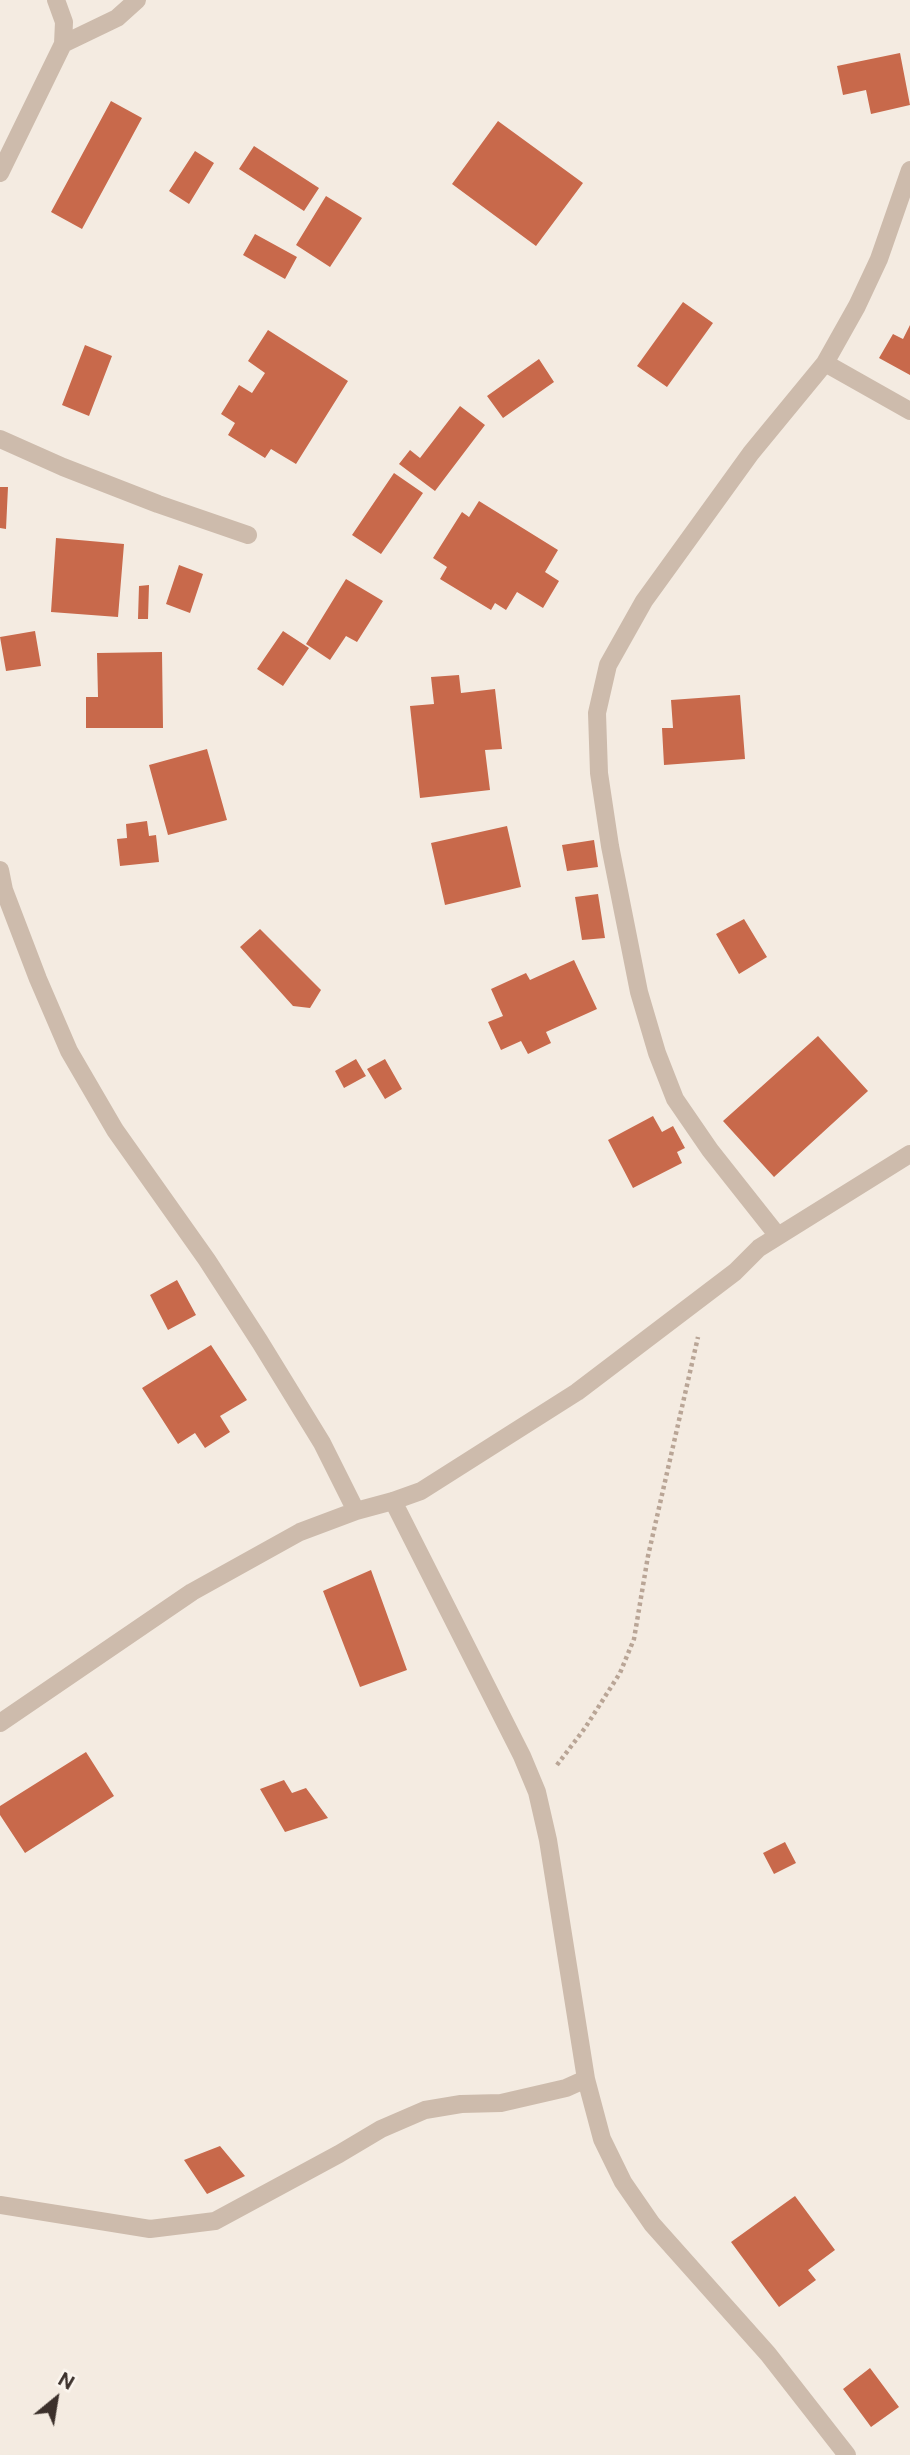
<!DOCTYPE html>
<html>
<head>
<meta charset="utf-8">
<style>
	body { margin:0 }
	#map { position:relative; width:910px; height:2455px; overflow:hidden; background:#f4ebe1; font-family:"Public Sans",sans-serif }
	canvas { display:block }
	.north { position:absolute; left:21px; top:2364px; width:70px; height:70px; -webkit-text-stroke:5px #fbf5ee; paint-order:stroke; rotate:30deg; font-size:19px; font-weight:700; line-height:28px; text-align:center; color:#3b302b }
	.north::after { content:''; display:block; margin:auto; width:24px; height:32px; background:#3b302b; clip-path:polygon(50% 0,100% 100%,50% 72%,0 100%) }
</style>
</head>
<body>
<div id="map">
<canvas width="910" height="2455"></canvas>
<div class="north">N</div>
</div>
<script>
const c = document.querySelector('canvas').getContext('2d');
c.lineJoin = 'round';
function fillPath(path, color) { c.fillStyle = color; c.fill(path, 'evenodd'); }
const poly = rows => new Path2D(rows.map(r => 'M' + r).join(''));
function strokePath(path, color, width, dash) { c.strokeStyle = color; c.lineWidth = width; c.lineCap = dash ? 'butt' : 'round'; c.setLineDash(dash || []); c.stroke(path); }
fillPath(poly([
	[900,53,910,105,871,114,866,90,843,95,837,66],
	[111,101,142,118,82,229,51,212],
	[498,121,583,183,536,246,452,184],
	[254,146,319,188,304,211,239,169],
	[195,151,214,163,189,204,169,191],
	[326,196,362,218,330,267,296,245],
	[255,234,297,257,285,279,243,255],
	[683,302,713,323,667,387,637,366],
	[910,325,910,375,879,358,893,334,903,339],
	[268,330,348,381,296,464,271,449,265,458,228,435,235,423,221,414,239,385,252,393,265,373,248,361],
	[85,345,112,356,89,416,62,405],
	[539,359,554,382,503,418,487,396],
	[460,406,485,425,435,491,399,464,410,450,420,458],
	[394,473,423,493,381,554,352,535],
	[0,487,8,487,6,529,0,528],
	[479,501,558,550,545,572,559,581,543,608,517,592,506,610,495,603,491,610,440,579,447,567,433,558,462,512,469,517],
	[56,538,124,544,118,617,51,612],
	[179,565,203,574,190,613,166,604],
	[346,579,383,601,357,642,346,636,330,660,306,644],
	[149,585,148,619,138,619,139,586],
	[35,631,41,666,6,671,0,637],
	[283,631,309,648,283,686,257,669],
	[162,652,163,728,86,728,86,697,98,697,97,653],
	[459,675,461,693,495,689,502,749,485,750,490,790,420,798,410,706,434,704,431,677],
	[740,695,745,759,664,765,662,728,673,728,671,700],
	[207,749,227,820,168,835,149,765],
	[147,821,149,836,156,835,159,862,120,866,117,839,127,838,126,824],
	[507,826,521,887,445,905,431,843],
	[594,840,598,867,567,871,562,845],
	[598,894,605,938,582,940,575,897],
	[744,919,767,957,739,974,716,934],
	[260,929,321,990,310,1008,293,1006,240,947],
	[574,960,597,1009,546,1032,551,1043,528,1054,521,1041,501,1050,488,1022,503,1016,491,989,526,973,530,980],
	[818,1036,868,1091,774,1177,723,1121],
	[356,1059,366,1076,344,1088,335,1071],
	[385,1059,402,1089,385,1099,367,1069],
	[653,1116,662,1132,673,1126,685,1148,677,1152,682,1163,633,1188,608,1140],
	[177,1280,196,1315,168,1330,150,1295],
	[211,1345,247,1400,220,1416,230,1432,205,1448,195,1433,178,1444,142,1388],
	[371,1570,407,1670,360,1687,323,1591],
	[86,1752,114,1796,25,1853,0,1815,0,1806],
	[284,1780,292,1793,306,1788,328,1818,285,1832,260,1789],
	[785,1842,796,1863,774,1874,763,1853],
	[220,2146,245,2176,207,2194,184,2160],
	[795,2196,835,2250,808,2270,816,2280,779,2307,731,2242],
	[870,2368,899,2407,871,2427,843,2389]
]), '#c8694b');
strokePath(poly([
	[557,1765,585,1728,620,1673,634,1639,648,1556,698,1337]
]), '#b9a596', 4.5, [3.5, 3.5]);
strokePath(poly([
	[63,44,117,18,137,0],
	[0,173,63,44,64,22,56,0],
	[825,363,910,411],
	[0,439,63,467,158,504,248,535],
	[0,870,4,890,38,979,69,1051,115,1130,207,1260,260,1342,322,1443,356,1511],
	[778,1236,710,1150,675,1099,657,1053,639,992,610,846,599,773,597,713,608,665,644,601,751,453,825,363,857,306,879,259,910,170],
	[393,1501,522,1756,537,1792,548,1840,586,2079,602,2139,623,2182,652,2224,768,2354,847,2455],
	[0,1723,192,1592,300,1532,356,1511,393,1501,421,1491,577,1392,735,1272,759,1248,910,1154],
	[0,2205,150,2229,215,2221,339,2154,381,2129,425,2110,461,2104,501,2103,566,2088,586,2079]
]), '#cdbbac', 18);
</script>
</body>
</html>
